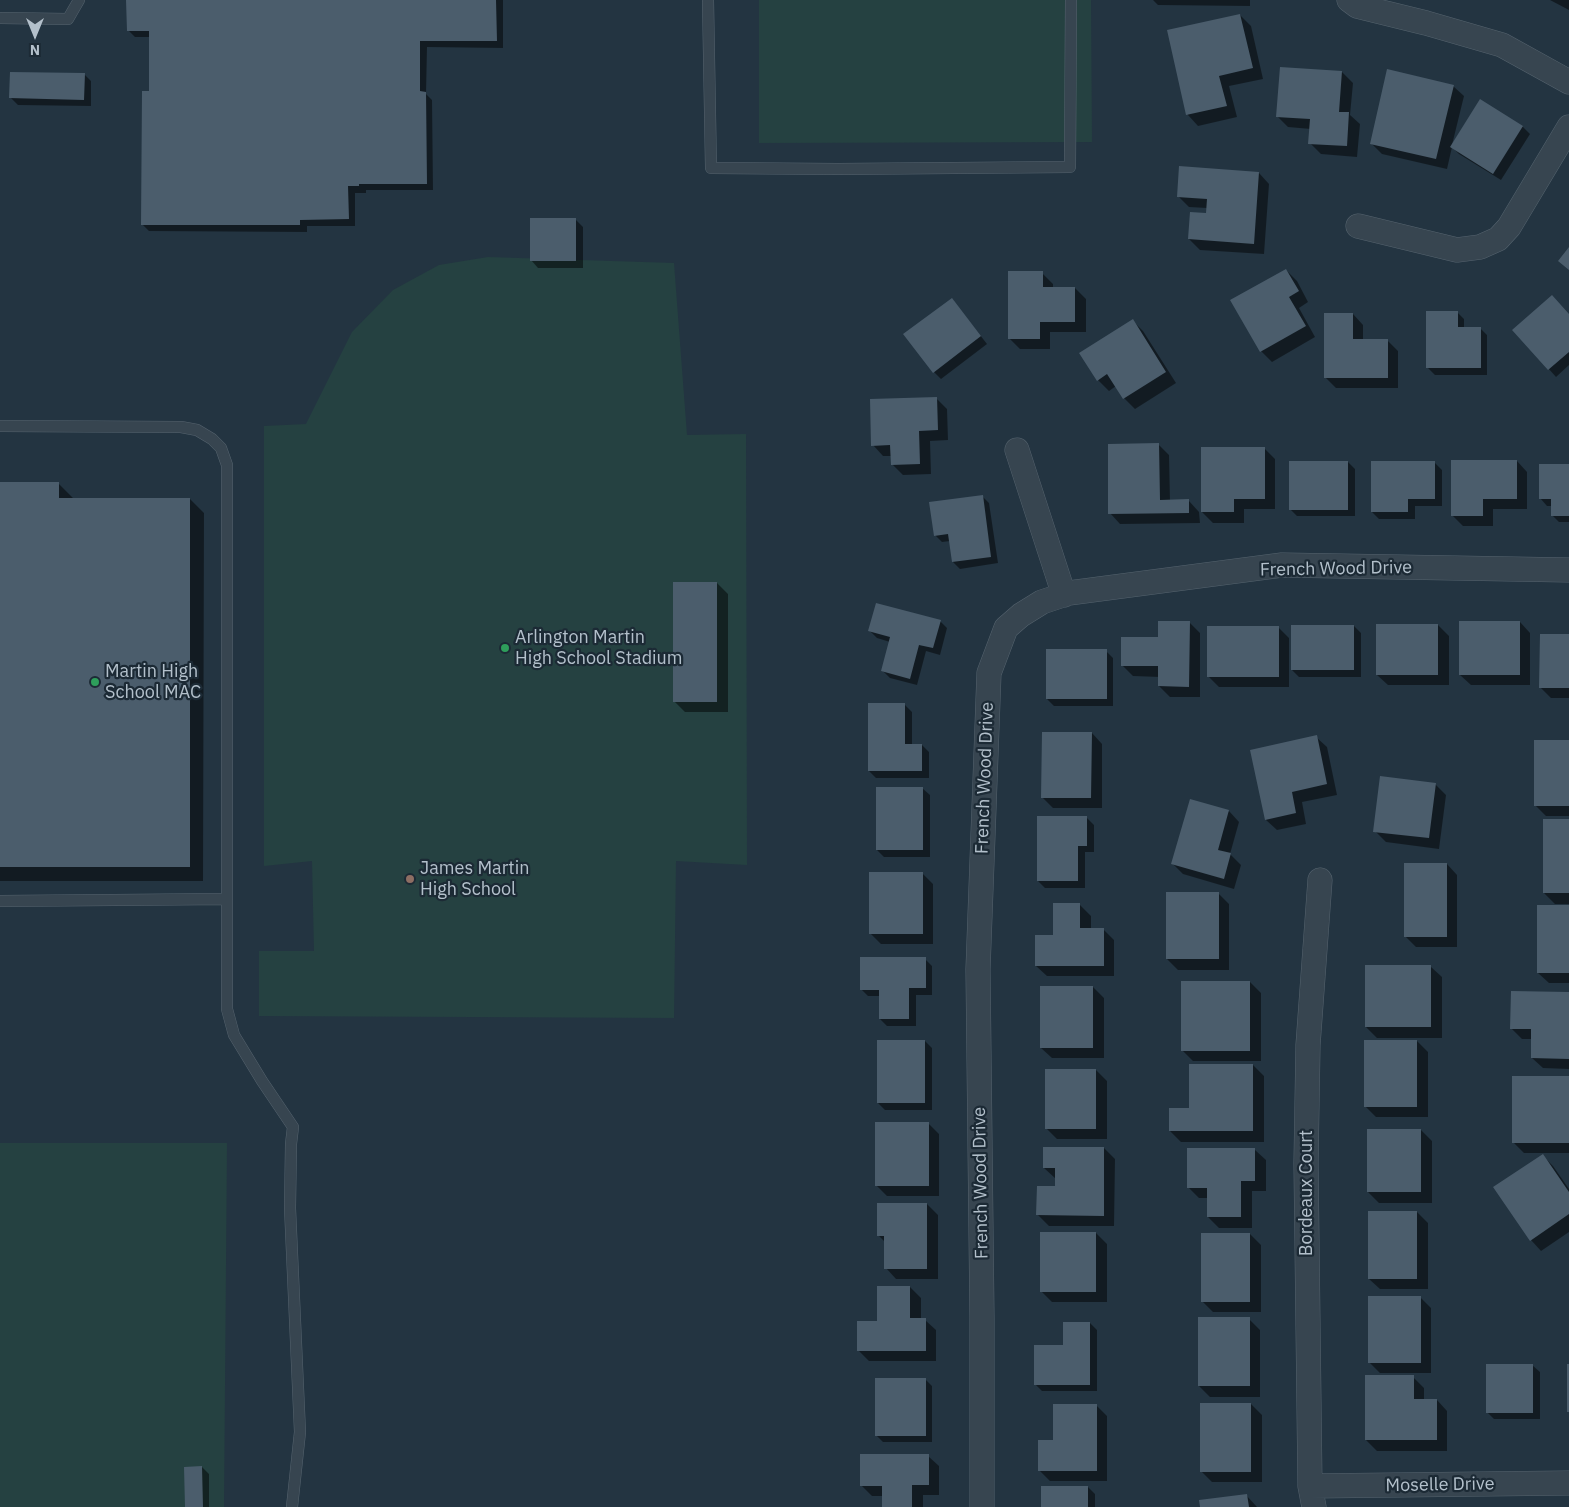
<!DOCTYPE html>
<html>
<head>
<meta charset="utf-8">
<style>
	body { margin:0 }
	#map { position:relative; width:1569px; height:1507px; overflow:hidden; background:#233441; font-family:"IBM Plex Sans",sans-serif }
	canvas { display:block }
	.north { position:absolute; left:10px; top:10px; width:50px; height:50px; -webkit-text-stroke:4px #1c2a35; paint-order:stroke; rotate:180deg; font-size:14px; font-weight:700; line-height:20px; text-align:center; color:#b3c0cb }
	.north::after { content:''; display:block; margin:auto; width:18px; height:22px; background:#b3c0cb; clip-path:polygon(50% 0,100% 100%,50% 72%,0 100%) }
</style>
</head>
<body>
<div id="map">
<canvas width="1569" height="1507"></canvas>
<div class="north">N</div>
</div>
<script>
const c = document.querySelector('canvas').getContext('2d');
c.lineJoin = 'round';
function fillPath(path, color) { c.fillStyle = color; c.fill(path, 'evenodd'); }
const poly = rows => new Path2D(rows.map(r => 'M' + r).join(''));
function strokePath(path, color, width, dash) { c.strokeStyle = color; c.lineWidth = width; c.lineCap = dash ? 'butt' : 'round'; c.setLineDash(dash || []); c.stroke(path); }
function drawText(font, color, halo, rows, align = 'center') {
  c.font = font + ' "IBM Plex Sans",sans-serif'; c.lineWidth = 4.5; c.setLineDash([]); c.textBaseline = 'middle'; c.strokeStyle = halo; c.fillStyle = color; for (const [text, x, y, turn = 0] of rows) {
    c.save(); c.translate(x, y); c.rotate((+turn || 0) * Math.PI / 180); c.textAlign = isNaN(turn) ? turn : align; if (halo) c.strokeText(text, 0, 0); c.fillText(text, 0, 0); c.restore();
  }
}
fillPath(poly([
	[759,0,1091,0,1092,142,759,143],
	[488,257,674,263,687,435,746,434,747,865,676,861,674,1018,259,1016,259,951,314,951,312,861,264,866,264,426,306,424,352,332,393,290,439,265],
	[0,1143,227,1143,224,1507,0,1507]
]), '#254141');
fillPath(poly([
	[127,0,503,0,503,48,427,47,426,94,432,100,433,190,366,190,366,193,355,193,355,226,307,226,307,232,149,231,142,224,151,92,151,37,135,37,128,30],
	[1153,0,1250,0,1250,6,1158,5],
	[1550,0,1569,0,1569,10],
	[1240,15,1251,26,1263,79,1229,86,1237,117,1198,126,1188,115,1168,31],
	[1342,72,1353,83,1350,115,1360,124,1357,157,1321,154,1310,143,1311,129,1288,127,1277,116],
	[84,74,91,81,91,106,18,105,11,98],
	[1453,86,1464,96,1452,145,1481,101,1523,127,1530,134,1501,180,1459,154,1452,147,1447,169,1382,154,1371,143],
	[1259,173,1269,184,1264,254,1200,250,1189,239,1207,214,1207,208,1189,207,1178,196],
	[576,220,583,227,583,268,538,268,531,260],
	[1286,270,1297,281,1308,302,1299,308,1315,337,1272,362,1261,351],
	[1042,273,1053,284,1053,288,1075,288,1086,299,1086,332,1050,332,1050,349,1020,349,1009,338],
	[952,299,987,344,941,379,934,372],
	[1457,312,1464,319,1464,328,1480,328,1487,335,1487,375,1435,375,1428,368],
	[1353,314,1363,325,1363,340,1387,340,1398,351,1398,388,1336,388,1325,377],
	[1569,315,1569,365,1556,377,1514,330],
	[1133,321,1143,331,1176,383,1135,409,1124,398,1116,386,1109,391,1098,380],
	[936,398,947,409,948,440,930,441,931,474,903,475,892,464,891,456,883,456,873,445],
	[1158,444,1169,455,1170,501,1189,501,1199,512,1200,523,1120,524,1110,513],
	[1264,448,1275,459,1275,509,1244,509,1244,523,1213,523,1202,512],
	[1517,461,1527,472,1527,509,1493,509,1493,526,1463,526,1452,515],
	[1348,462,1355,469,1355,516,1297,516,1290,509],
	[1435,463,1442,470,1442,506,1415,506,1415,519,1379,519,1372,512],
	[1569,465,1569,522,1559,522,1552,515,1552,506,1547,506,1540,498],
	[0,483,59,484,73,498,190,499,204,513,203,881,0,881],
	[982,496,989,503,998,563,960,569,953,562,950,541,942,542,935,535],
	[717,583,728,594,728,712,685,712,674,701],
	[940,621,947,628,940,655,926,651,917,685,890,678,883,671,890,642,877,638,870,631],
	[1189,622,1200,633,1200,697,1170,697,1159,686,1160,677,1133,676,1122,665,1159,638],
	[1520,622,1530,633,1530,685,1471,685,1460,675],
	[1438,625,1449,636,1449,685,1388,685,1377,675],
	[1354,626,1361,633,1361,677,1299,677,1292,670],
	[1278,627,1289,638,1289,687,1219,687,1208,676],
	[1569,635,1569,698,1551,698,1540,687],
	[1106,651,1113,658,1113,706,1054,706,1047,699],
	[905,705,912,712,912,745,922,745,929,752,929,778,876,778,869,771],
	[1092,733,1102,744,1102,808,1053,808,1042,797],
	[1316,737,1327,747,1337,795,1302,802,1306,824,1277,830,1266,820],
	[1569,741,1569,816,1546,816,1535,805],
	[1435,784,1446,795,1439,849,1386,842,1375,831],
	[922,788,930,795,930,857,884,857,877,850],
	[1229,811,1239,822,1230,854,1241,865,1234,889,1183,874,1172,863],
	[1087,818,1094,825,1094,852,1085,852,1085,888,1045,888,1038,881],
	[1569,820,1569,904,1555,904,1544,893],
	[1447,864,1457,875,1457,947,1416,947,1405,936],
	[922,873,933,884,933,944,881,944,870,933],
	[1218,893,1229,904,1229,970,1178,970,1167,959],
	[1080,905,1091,916,1091,929,1103,929,1114,940,1114,976,1047,976,1036,966,1054,936],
	[1569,906,1569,983,1549,983,1538,973],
	[925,959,932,966,932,995,916,995,916,1026,887,1026,880,1019,880,996,868,996,861,989],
	[1431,967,1442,977,1442,1038,1377,1038,1366,1027],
	[1250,982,1261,993,1261,1061,1193,1061,1182,1050],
	[1093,987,1104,998,1104,1058,1052,1058,1041,1048],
	[1569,994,1569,1069,1543,1068,1532,1058,1533,1039,1522,1039,1511,1028],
	[925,1041,932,1048,932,1110,885,1110,878,1103],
	[1417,1041,1428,1052,1428,1117,1376,1117,1365,1106],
	[1253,1065,1264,1076,1264,1142,1181,1142,1170,1131,1190,1109],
	[1096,1070,1107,1081,1107,1139,1057,1139,1046,1128],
	[1569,1077,1569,1153,1524,1153,1514,1143],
	[928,1123,939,1134,939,1196,887,1196,876,1185],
	[1421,1130,1432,1141,1432,1203,1379,1203,1368,1192],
	[1104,1148,1115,1159,1114,1226,1049,1226,1038,1215,1056,1188,1056,1179,1044,1168],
	[1255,1150,1266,1160,1266,1191,1252,1191,1252,1228,1219,1228,1208,1217,1208,1198,1199,1198,1188,1187],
	[1542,1155,1553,1166,1569,1189,1569,1232,1541,1251,1531,1240],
	[927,1204,938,1215,938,1279,896,1279,886,1268,886,1243,878,1235],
	[1417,1212,1428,1223,1428,1289,1380,1289,1369,1279],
	[1096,1233,1107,1244,1107,1302,1052,1302,1041,1291],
	[1250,1234,1261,1245,1261,1312,1213,1312,1202,1301],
	[910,1287,921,1298,921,1320,925,1320,936,1330,936,1361,869,1361,858,1350,878,1322],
	[1420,1297,1431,1308,1431,1373,1380,1373,1369,1362],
	[1249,1319,1260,1330,1260,1397,1210,1397,1199,1386],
	[1090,1323,1097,1330,1097,1391,1042,1391,1035,1384],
	[1532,1365,1540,1372,1540,1419,1494,1419,1487,1412],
	[1413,1377,1424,1388,1424,1400,1437,1400,1447,1411,1447,1451,1377,1451,1366,1440],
	[925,1379,932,1386,932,1442,883,1442,876,1435],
	[1251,1404,1262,1415,1262,1482,1212,1482,1201,1471],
	[1096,1405,1107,1416,1107,1481,1050,1481,1039,1470,1055,1442],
	[928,1456,939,1466,939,1495,923,1495,923,1507,884,1507,884,1496,872,1496,861,1485],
	[202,1467,209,1474,209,1507,186,1507],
	[1088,1487,1095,1494,1095,1507,1042,1507],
	[1246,1495,1257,1507,1201,1507]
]), '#0007');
fillPath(poly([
	[126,0,496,0,497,41,420,41,420,91,426,92,427,184,359,184,359,186,348,186,349,219,300,220,300,225,141,225,142,91,149,91,149,31,127,31],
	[1240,14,1253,68,1219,76,1227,106,1186,115,1167,30],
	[1280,67,1342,71,1339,112,1349,112,1347,146,1308,144,1310,119,1276,117],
	[1387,69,1454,85,1436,159,1370,144],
	[10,72,85,73,84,100,9,98],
	[1480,99,1523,126,1493,174,1450,147],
	[1179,166,1259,172,1254,244,1188,239,1190,212,1206,213,1207,199,1177,197],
	[530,218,576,218,576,261,530,261],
	[1569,247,1569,270,1558,261],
	[1286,269,1299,291,1289,297,1306,326,1260,352,1230,300],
	[1008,271,1043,271,1043,287,1075,287,1075,322,1040,322,1040,339,1008,339],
	[1552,295,1569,314,1569,352,1548,370,1512,330],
	[952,298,981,336,933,373,903,334],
	[1426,311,1458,311,1458,327,1481,327,1481,368,1426,368],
	[1324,313,1353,313,1353,339,1388,339,1388,378,1324,378],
	[1133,319,1166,372,1123,399,1107,374,1097,381,1079,353],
	[937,397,938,430,919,431,920,464,891,465,890,445,871,446,870,399],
	[1159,443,1160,500,1189,499,1189,513,1108,514,1108,444],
	[1201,447,1265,447,1265,499,1234,499,1234,512,1201,512],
	[1451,460,1517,460,1517,499,1483,499,1483,516,1451,516],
	[1289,461,1348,461,1348,510,1289,510],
	[1371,461,1435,461,1435,499,1408,499,1408,512,1371,512],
	[1539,464,1569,464,1569,516,1551,516,1551,499,1539,499],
	[0,482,59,482,59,498,190,498,190,867,0,867],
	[983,495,991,557,952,562,948,534,934,536,929,502],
	[673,582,717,582,717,702,673,702],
	[876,603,941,620,933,648,919,645,910,679,881,671,890,637,868,631],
	[1158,621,1190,621,1189,687,1158,686,1158,666,1121,666,1121,637,1158,637],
	[1459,621,1520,621,1520,675,1459,675],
	[1376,624,1438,624,1438,675,1376,675],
	[1291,625,1354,625,1354,670,1291,670],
	[1207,626,1279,626,1279,677,1207,677],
	[1540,634,1569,634,1569,688,1539,688],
	[1046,649,1107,649,1107,699,1046,699],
	[868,703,905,703,905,744,922,744,922,771,868,771],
	[1042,732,1092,732,1091,798,1041,798],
	[1317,735,1327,784,1292,792,1296,813,1265,820,1250,750],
	[1534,740,1569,740,1569,806,1534,806],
	[1380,776,1436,783,1429,838,1373,832],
	[876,787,923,787,923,850,876,850],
	[1190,799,1229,810,1218,850,1231,853,1224,879,1171,864],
	[1037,816,1087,816,1087,846,1078,846,1078,881,1037,881],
	[1543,819,1569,819,1569,893,1543,893],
	[1404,863,1447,863,1447,937,1404,937],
	[869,872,923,872,923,934,869,934],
	[1166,892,1219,892,1219,959,1166,959],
	[1053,903,1080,903,1080,928,1104,928,1104,966,1035,966,1035,935,1053,935],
	[1537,905,1569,905,1569,973,1537,973],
	[860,957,926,957,926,988,909,988,909,1019,879,1019,879,990,860,990],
	[1365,965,1431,965,1431,1027,1365,1027],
	[1181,981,1250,981,1250,1051,1181,1051],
	[1040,986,1093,986,1093,1048,1040,1048],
	[1511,991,1569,992,1569,1059,1531,1058,1531,1029,1510,1029],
	[877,1040,925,1040,925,1103,877,1103],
	[1364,1040,1417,1040,1417,1107,1364,1107],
	[1189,1064,1253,1064,1253,1131,1169,1131,1169,1108,1189,1108],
	[1045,1069,1096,1069,1096,1129,1045,1129],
	[1512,1076,1569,1076,1569,1143,1512,1143],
	[875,1122,929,1122,929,1186,875,1186],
	[1367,1129,1421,1129,1421,1192,1367,1192],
	[1043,1147,1104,1147,1104,1216,1036,1215,1037,1186,1055,1186,1055,1168,1043,1168],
	[1187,1148,1255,1148,1255,1181,1241,1181,1241,1217,1207,1217,1207,1188,1187,1188],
	[1543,1154,1569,1192,1569,1214,1530,1241,1493,1187],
	[877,1203,927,1203,927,1269,884,1269,884,1236,877,1236],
	[1368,1211,1417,1211,1417,1279,1368,1279],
	[1040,1232,1096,1232,1096,1292,1040,1292],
	[1201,1233,1250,1233,1250,1302,1201,1302],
	[877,1286,910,1286,910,1318,926,1318,926,1351,857,1351,857,1321,877,1321],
	[1368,1296,1421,1296,1421,1363,1368,1363],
	[1198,1317,1250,1317,1250,1386,1198,1386],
	[1063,1322,1090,1322,1090,1385,1034,1385,1034,1345,1063,1345],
	[1486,1364,1533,1364,1533,1413,1486,1413],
	[1567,1364,1569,1364,1569,1412,1567,1412],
	[1365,1375,1414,1375,1414,1399,1437,1399,1437,1440,1365,1440],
	[875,1378,926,1378,926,1436,875,1436],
	[1200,1403,1251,1403,1251,1472,1200,1472],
	[1053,1404,1097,1404,1097,1471,1038,1471,1038,1440,1053,1440],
	[860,1454,929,1454,929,1485,912,1485,912,1507,882,1507,882,1486,860,1486],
	[202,1466,203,1507,185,1507,184,1467],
	[1041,1486,1088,1486,1088,1507,1041,1507],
	[1247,1494,1249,1507,1200,1507,1199,1500]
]), '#4b5d6c');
const lane = poly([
	[708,0,711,168,838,169,1070,167,1071,0],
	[0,18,68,19,79,0],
	[0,426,181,427,197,430,212,439,221,448,227,465,227,1009,234,1035,262,1081,293,1127,291,1144,290,1208,300,1432,292,1507],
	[0,901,227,899]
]);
const street = poly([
	[1349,0,1357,6,1426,23,1502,45,1569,82],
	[1358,226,1457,250,1480,247,1498,239,1509,227,1569,127],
	[1017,450,1064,595],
	[1310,1486,1569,1483],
	[982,1507,982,1318,978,969,989,673,1006,628,1021,615,1042,602,1069,593,1282,565,1569,570],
	[1314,1507,1310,1486,1306,1163,1308,1045,1320,880]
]);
strokePath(lane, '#55636e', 12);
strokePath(street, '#55636e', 25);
strokePath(lane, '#374550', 11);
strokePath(street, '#374550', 24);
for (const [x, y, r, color] of [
	[505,648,5,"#2e9e5b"],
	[95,682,5,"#2e9e5b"],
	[410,879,5,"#8d6e63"]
]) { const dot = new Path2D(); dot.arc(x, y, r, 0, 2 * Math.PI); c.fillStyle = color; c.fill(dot); strokePath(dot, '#1c2a35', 2); }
drawText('18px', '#b3c0cb', '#1c2a35', [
	["French Wood Drive",1336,569,-1],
	["French Wood Drive",985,778,-88],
	["French Wood Drive",981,1183,-91],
	["Bordeaux Court",1307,1193,-90],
	["Moselle Drive",1440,1485,-1]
]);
drawText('18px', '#b3c0cb', '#1c2a35', [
	["Arlington Martin",515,638],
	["High School Stadium",515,659],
	["Martin High",105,672],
	["School MAC",105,693],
	["James Martin",420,869],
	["High School",420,890]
], 'left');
</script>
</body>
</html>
